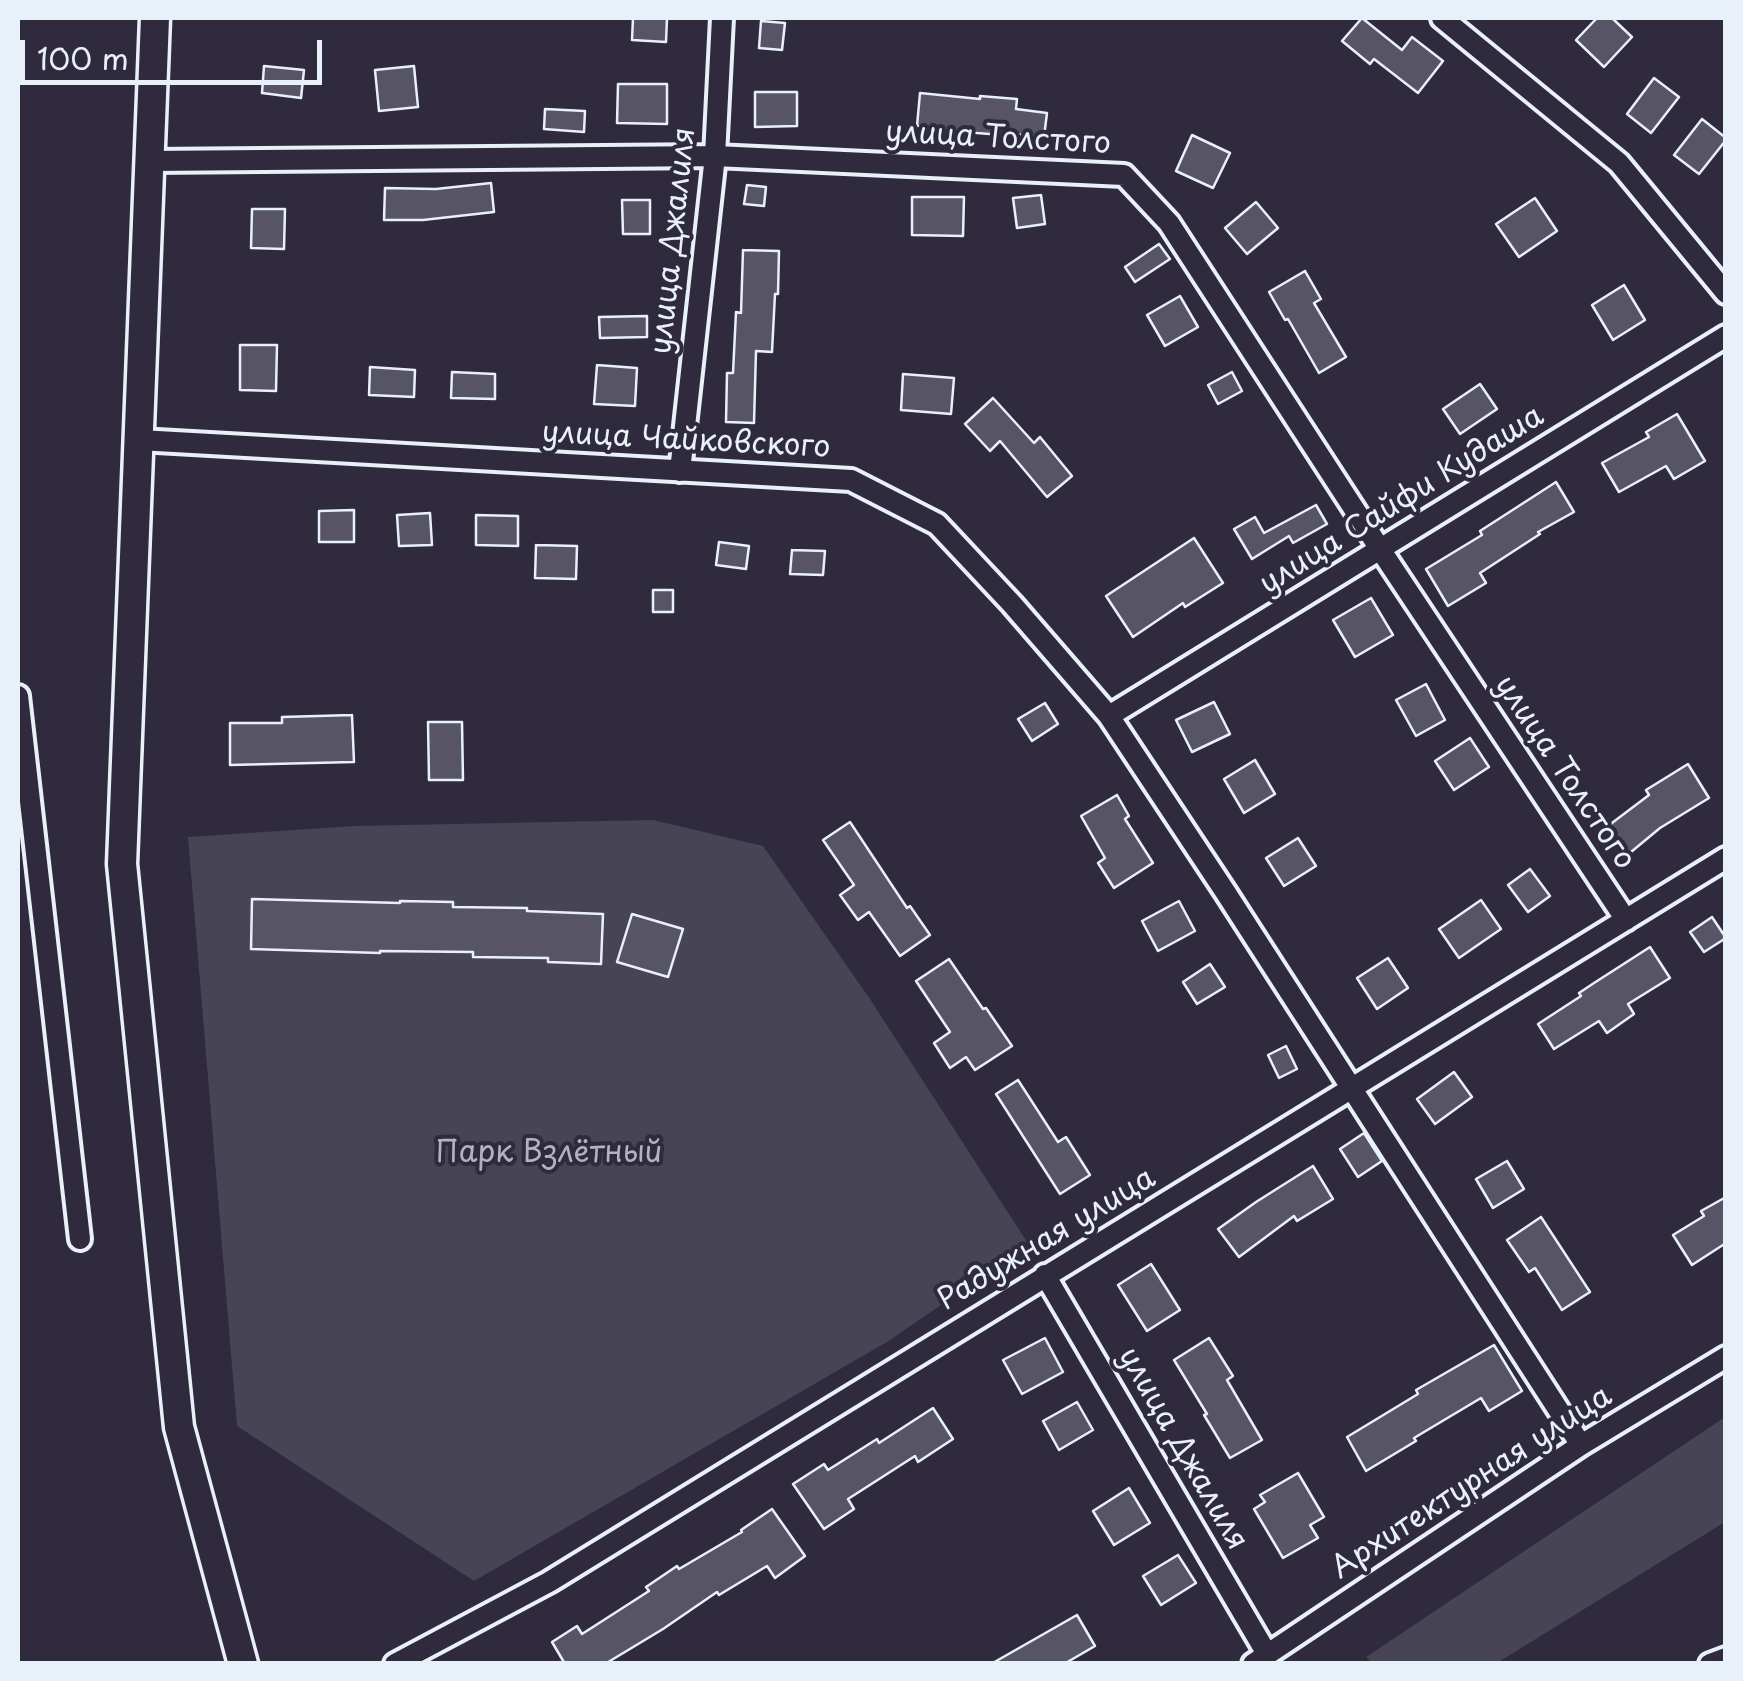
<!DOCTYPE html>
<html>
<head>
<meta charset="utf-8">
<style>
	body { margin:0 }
	#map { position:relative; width:1743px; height:1681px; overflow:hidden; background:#2f2a3d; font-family:"Playpen Sans",sans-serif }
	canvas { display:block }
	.frame { position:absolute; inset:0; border:20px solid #e8f1f8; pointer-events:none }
	.scale { position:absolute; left:20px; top:40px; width:302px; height:45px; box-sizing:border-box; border:5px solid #e8f1f8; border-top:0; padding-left:12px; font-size:30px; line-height:35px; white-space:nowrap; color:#e8f1f8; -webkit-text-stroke:8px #2f2a3d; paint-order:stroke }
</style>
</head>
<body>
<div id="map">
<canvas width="1743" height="1681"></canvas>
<div class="frame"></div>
<div class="scale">100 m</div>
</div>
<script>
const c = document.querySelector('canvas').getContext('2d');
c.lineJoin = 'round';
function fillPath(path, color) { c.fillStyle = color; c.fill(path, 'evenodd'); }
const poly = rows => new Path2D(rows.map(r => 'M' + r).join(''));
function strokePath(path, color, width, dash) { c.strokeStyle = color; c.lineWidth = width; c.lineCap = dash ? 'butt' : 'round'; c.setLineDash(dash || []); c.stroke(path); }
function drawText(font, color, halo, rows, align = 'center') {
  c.font = font + ' "Playpen Sans",sans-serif'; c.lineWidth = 8; c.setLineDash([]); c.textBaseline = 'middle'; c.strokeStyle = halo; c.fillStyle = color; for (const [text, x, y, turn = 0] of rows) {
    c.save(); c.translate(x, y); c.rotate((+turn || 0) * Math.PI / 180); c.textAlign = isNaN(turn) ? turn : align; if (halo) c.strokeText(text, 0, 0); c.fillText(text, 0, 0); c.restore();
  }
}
fillPath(poly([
	[653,820,763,846,870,999,1029,1245,887,1342,474,1581,237,1426,188,837,354,826],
	[1725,1417,1725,1522,1497,1663,1372,1663,1366,1657]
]), '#464455');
const building = poly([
	[633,18,667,18,666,42,632,40,633,18],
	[1362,18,1402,50,1412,37,1443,61,1418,93,1374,59,1370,64,1342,41,1362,18],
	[1597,18,1612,18,1632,37,1604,67,1576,40,1597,18],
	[761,21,785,23,782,50,759,48,761,21],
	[264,66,304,70,301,98,262,93,264,66],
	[414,66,418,107,379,111,375,70,414,66],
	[1654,78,1679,97,1651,133,1627,114,1654,78],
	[618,84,667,84,667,124,617,123,618,84],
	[755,92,797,92,797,126,755,127,755,92],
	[920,93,980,99,980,96,1017,99,1016,109,1047,113,1044,137,1014,134,1014,136,977,133,917,126,920,93],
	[545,109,585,111,584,132,544,129,545,109],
	[1702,119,1726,138,1726,140,1699,174,1674,155,1702,119],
	[1192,135,1230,153,1213,188,1176,171,1192,135],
	[491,183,494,212,423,220,384,220,385,188,436,189,491,183],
	[747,185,766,187,764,206,744,204,747,185],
	[1041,195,1045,224,1017,228,1013,198,1041,195],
	[912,197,964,197,963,236,912,235,912,197],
	[1535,198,1557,231,1519,257,1496,224,1535,198],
	[622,200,650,200,650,234,623,234,622,200],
	[1256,202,1278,228,1247,254,1225,228,1256,202],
	[252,209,285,209,284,249,251,248,252,209],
	[1159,244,1170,259,1135,282,1125,267,1159,244],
	[743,250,779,251,778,294,775,294,772,352,756,351,754,423,726,422,727,373,733,373,736,312,741,313,743,250],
	[1305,271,1321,299,1314,303,1346,357,1319,373,1288,319,1285,320,1269,292,1305,271],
	[1624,285,1645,320,1613,340,1592,305,1624,285],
	[1180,296,1198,327,1165,346,1147,315,1180,296],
	[647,316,647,337,600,338,599,317,647,316],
	[240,345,277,345,276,391,240,390,240,345],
	[597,365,637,368,635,406,594,404,597,365],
	[370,367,415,370,414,397,369,395,370,367],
	[452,372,495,374,495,399,451,398,452,372],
	[1232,372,1242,391,1218,404,1208,385,1232,372],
	[903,374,954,378,951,414,901,410,903,374],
	[1480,384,1497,409,1460,434,1443,409,1480,384],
	[993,398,1034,443,1040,437,1072,476,1047,497,1000,441,990,451,965,424,993,398],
	[1677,414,1705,461,1674,479,1666,466,1619,492,1602,463,1649,437,1646,432,1677,414],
	[1556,482,1574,512,1538,532,1540,534,1480,573,1486,583,1448,606,1426,569,1482,535,1480,531,1556,482],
	[1316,505,1327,524,1293,543,1289,536,1252,559,1234,529,1255,517,1264,533,1316,505],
	[354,510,354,542,319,542,319,511,354,510],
	[430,513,432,545,399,546,397,515,430,513],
	[476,515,518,516,518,546,476,545,476,515],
	[1194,538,1223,583,1185,607,1183,603,1133,637,1106,596,1194,538],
	[719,542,749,546,746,569,716,565,719,542],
	[536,545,577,546,576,579,535,578,536,545],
	[792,550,825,551,823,575,790,574,792,550],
	[653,590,673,590,673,612,653,612,653,590],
	[1371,598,1393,635,1355,657,1333,620,1371,598],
	[1426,684,1445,720,1416,736,1396,700,1426,684],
	[1214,702,1230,734,1192,752,1176,720,1214,702],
	[1045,703,1058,724,1032,741,1018,719,1045,703],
	[352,715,354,762,230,765,230,723,282,723,282,717,352,715],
	[428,722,462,722,463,780,429,780,428,722],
	[1470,738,1489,767,1454,790,1435,761,1470,738],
	[1255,760,1275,794,1244,813,1224,779,1255,760],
	[1688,764,1709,798,1660,828,1625,857,1604,829,1649,795,1646,790,1688,764],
	[1117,795,1129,816,1125,819,1153,863,1114,888,1098,863,1105,858,1081,816,1117,795],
	[850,822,907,908,910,906,930,935,900,956,869,912,858,920,840,895,854,885,823,840,850,822],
	[1298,838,1316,866,1284,886,1266,858,1298,838],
	[1530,869,1550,896,1528,912,1508,885,1530,869],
	[252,899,400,903,400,901,453,902,453,907,527,908,527,911,603,914,601,964,548,962,548,958,473,957,473,952,380,951,380,953,251,949,252,899],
	[1481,900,1501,929,1459,958,1439,929,1481,900],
	[1179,901,1195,931,1158,951,1142,921,1179,901],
	[632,914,683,929,668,977,617,962,632,914],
	[1712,917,1726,938,1704,952,1690,932,1712,917],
	[1650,947,1670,978,1628,1004,1634,1014,1607,1033,1599,1021,1554,1049,1538,1024,1581,996,1579,993,1594,983,1650,947],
	[1388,958,1408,988,1377,1009,1357,978,1388,958],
	[949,959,983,1009,986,1008,1012,1046,975,1070,966,1057,950,1068,934,1043,950,1032,916,981,949,959],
	[1210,964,1225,987,1197,1004,1183,982,1210,964],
	[1286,1046,1297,1069,1279,1078,1268,1055,1286,1046],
	[1454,1072,1472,1097,1435,1124,1417,1099,1454,1072],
	[1018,1080,1058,1142,1066,1137,1090,1175,1060,1194,996,1094,1018,1080],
	[1364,1133,1382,1161,1358,1177,1340,1149,1364,1133],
	[1507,1161,1524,1189,1493,1208,1476,1179,1507,1161],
	[1313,1166,1333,1199,1297,1221,1294,1216,1239,1257,1218,1229,1256,1202,1313,1166],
	[1726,1197,1726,1243,1692,1265,1673,1235,1704,1216,1701,1211,1726,1197],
	[1541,1217,1590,1292,1562,1310,1535,1268,1529,1272,1507,1240,1541,1217],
	[1151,1264,1180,1310,1147,1331,1118,1285,1151,1264],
	[1045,1338,1063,1372,1022,1394,1003,1360,1045,1338],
	[1209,1338,1233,1376,1227,1380,1262,1440,1230,1458,1204,1415,1207,1414,1174,1360,1209,1338],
	[1494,1345,1522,1391,1489,1411,1481,1398,1414,1438,1416,1441,1366,1471,1347,1437,1418,1394,1416,1390,1494,1345],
	[1077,1402,1093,1430,1059,1450,1043,1421,1077,1402],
	[933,1408,953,1439,918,1462,915,1456,848,1499,854,1509,824,1529,793,1484,824,1464,828,1470,877,1439,879,1443,933,1408],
	[1298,1473,1324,1517,1310,1525,1318,1538,1283,1558,1254,1509,1265,1502,1260,1495,1298,1473],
	[1129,1488,1150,1523,1114,1545,1093,1511,1129,1488],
	[772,1509,805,1556,775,1578,767,1566,719,1595,717,1592,663,1629,605,1664,565,1664,552,1642,577,1626,582,1634,649,1591,646,1587,677,1566,679,1569,742,1532,741,1530,772,1509],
	[1178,1555,1196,1583,1161,1605,1143,1576,1178,1555],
	[1077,1615,1095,1646,1064,1664,991,1664,1077,1615]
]);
fillPath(building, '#575565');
strokePath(building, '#e8f1f8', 2.5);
const minor = poly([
	[1442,18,1619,163,1726,293],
	[150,161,715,156,1124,175,1169,223,1380,549,1626,920],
	[139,440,851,480,937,524,1012,604,1109,716,1226,893,1581,1445],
	[680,471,715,156,722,18],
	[18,696,80,1239],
	[1109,716,1726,336],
	[1045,1275,1267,1654],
	[395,1664,549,1582,1726,858],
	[1253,1664,1581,1445,1726,1357],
	[1710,1664,1726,1658]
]);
const secondary = poly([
	[155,18,122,864,179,1427,243,1664]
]);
strokePath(minor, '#e8f1f8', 28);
strokePath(secondary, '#e8f1f8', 35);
strokePath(minor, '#2f2a3d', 20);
strokePath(secondary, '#2f2a3d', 28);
drawText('30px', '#e8f1f8', '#2f2a3d', [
	["улица Толстого",998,139,3],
	["улица Джалиля",674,241,-84],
	["улица Чайковского",686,441,3],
	["улица Сайфи Кудаша",1402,501,-32],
	["улица Толстого",1564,773,56],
	["Радужная улица",1047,1240,-31],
	["улица Джалиля",1182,1449,60],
	["Архитектурная улица",1472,1483,-33]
]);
drawText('30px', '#afb4bf', '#2f2a3d', [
	["Парк Взлётный",549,1154]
]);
</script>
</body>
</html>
